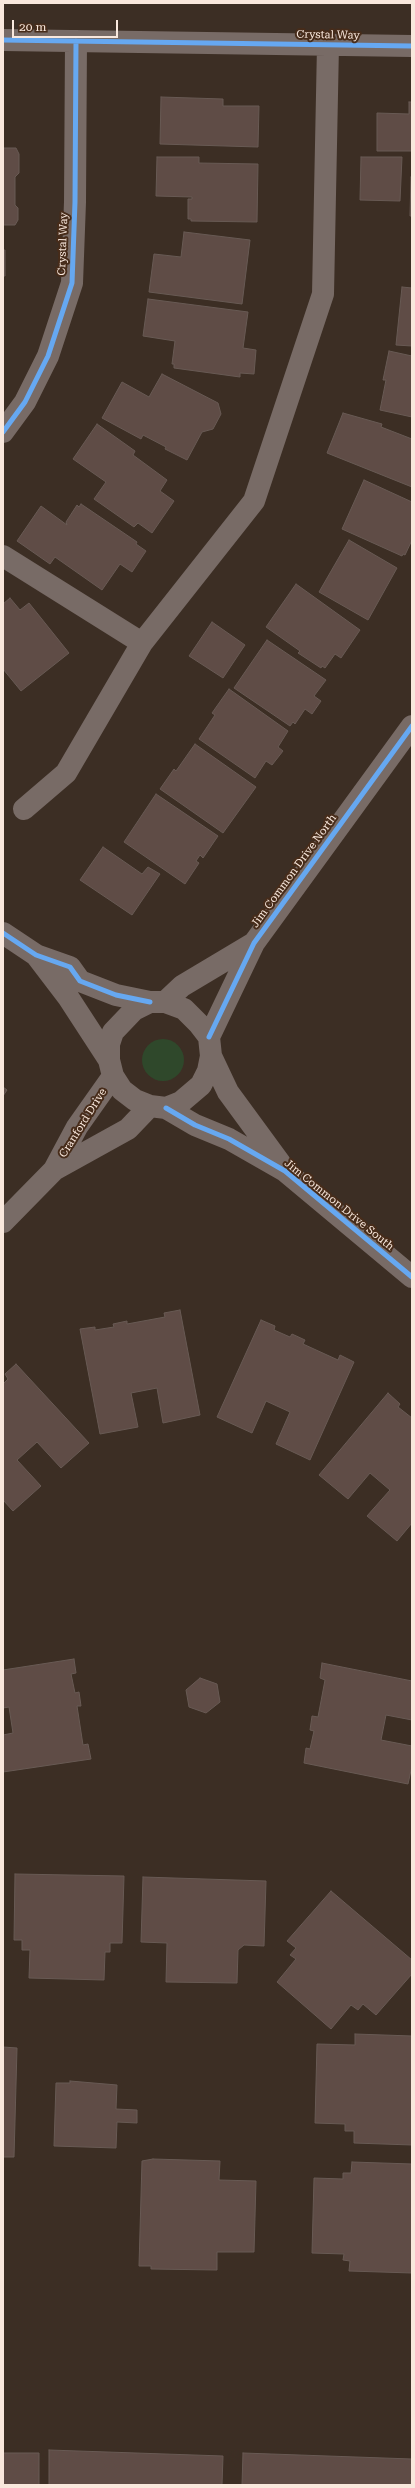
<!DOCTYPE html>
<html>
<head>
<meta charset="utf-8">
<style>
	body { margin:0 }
	#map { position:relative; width:415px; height:2488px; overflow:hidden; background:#3c2e24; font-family:"Roboto Serif",serif }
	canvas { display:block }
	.frame { position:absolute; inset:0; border:4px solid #f9e8dd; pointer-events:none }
	.scale { position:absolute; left:12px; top:20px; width:106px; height:18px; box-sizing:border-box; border:2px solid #f9e8dd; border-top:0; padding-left:5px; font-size:12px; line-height:14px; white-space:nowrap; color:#f9e8dd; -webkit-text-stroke:3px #472c1a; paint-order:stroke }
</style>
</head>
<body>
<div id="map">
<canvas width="415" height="2488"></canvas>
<div class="frame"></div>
<div class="scale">20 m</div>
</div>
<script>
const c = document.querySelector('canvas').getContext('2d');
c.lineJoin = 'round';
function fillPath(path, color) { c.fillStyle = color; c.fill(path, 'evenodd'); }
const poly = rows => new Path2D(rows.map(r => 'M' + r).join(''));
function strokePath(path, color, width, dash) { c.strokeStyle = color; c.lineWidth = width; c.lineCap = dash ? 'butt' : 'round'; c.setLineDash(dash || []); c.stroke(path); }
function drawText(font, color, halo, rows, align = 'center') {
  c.font = font + ' "Roboto Serif",serif'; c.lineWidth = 4; c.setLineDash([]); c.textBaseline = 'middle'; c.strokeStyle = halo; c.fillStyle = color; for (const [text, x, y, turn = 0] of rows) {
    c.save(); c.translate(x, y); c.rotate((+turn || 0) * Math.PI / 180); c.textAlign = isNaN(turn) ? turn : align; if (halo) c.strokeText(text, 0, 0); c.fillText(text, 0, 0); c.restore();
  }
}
fillPath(poly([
	'142 1060a21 21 0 1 1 42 0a21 21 0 1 1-42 0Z'
]), '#2f482b');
const building = poly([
	[161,97,223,99,223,106,259,106,258,147,160,144,161,97],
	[409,102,412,102,412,151,377,151,377,113,409,114,409,102],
	[3,148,16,148,19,154,19,173,15,177,15,205,18,208,18,220,15,225,3,225,3,148],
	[157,157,199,157,199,163,258,164,257,222,191,221,191,219,188,219,188,199,192,199,192,197,156,196,157,157],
	[361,157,402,157,400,201,360,200,361,157],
	[411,177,412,177,412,216,410,216,411,177],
	[184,232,250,240,242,304,149,292,154,254,181,257,184,232],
	[3,250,5,250,5,276,3,276,3,250],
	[402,287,412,288,412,346,396,345,402,287],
	[148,299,248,312,243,348,256,350,254,374,240,373,240,377,174,368,174,364,172,364,175,341,143,336,148,299],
	[389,351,412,356,412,417,380,410,386,380,383,380,389,351],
	[162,374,218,403,221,414,213,429,202,432,187,460,165,449,166,447,143,435,141,439,102,418,122,382,149,397,162,374],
	[343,413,382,424,381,427,412,439,412,487,327,453,343,413],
	[97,424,135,451,133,455,167,480,160,491,174,501,152,533,138,523,134,527,94,499,106,482,73,459,97,424],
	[364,480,412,502,412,540,405,555,403,554,402,556,342,529,364,480],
	[81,504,137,542,136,544,146,551,132,572,120,564,102,590,55,557,50,564,17,541,41,506,67,525,66,522,77,505,79,507,81,504],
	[349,540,397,568,368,620,319,592,349,540],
	[296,584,360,630,341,658,335,654,325,668,322,666,321,668,298,653,300,651,266,627,296,584],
	[10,598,20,610,29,603,69,653,21,691,3,669,3,604,10,598],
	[212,622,245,645,223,678,189,656,212,622],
	[267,640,326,680,314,696,321,701,312,714,305,709,295,724,293,722,290,726,234,688,267,640],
	[229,689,288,731,278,747,283,751,272,765,266,761,255,778,199,739,215,715,212,713,229,689],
	[195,744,256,787,223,833,160,789,174,769,176,771,195,744],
	[156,794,218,836,203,858,200,855,196,861,199,863,185,884,124,842,156,794],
	[103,847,142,874,148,867,160,874,132,915,80,880,103,847],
	[3,1087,7,1090,3,1096,3,1087],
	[180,1310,200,1415,163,1423,157,1388,131,1393,138,1427,100,1434,80,1329,95,1327,95,1330,114,1327,113,1324,127,1321,127,1324,165,1317,164,1313,180,1310],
	[261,1320,275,1326,274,1330,290,1337,292,1334,305,1340,303,1344,338,1360,340,1355,354,1362,310,1460,276,1444,290,1412,266,1401,252,1433,217,1417,261,1320],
	[16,1364,89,1443,61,1468,37,1442,17,1460,41,1486,13,1511,3,1500,3,1384,8,1379,5,1374,16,1364],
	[388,1393,400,1404,398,1407,412,1418,412,1523,397,1541,367,1516,390,1490,370,1473,348,1499,319,1475,388,1393],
	[74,1659,76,1673,71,1674,75,1693,79,1692,81,1706,77,1706,83,1745,88,1744,91,1759,3,1772,3,1735,13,1733,9,1707,3,1708,3,1670,74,1659],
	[322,1663,412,1681,412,1720,386,1715,381,1740,412,1746,412,1766,408,1784,304,1763,306,1748,310,1749,314,1731,310,1730,312,1716,318,1717,325,1680,320,1678,322,1663],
	[200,1678,217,1684,220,1702,206,1713,189,1707,186,1690,200,1678],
	[15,1874,124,1876,122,1943,110,1943,110,1952,105,1952,104,1980,29,1978,30,1950,22,1950,22,1940,14,1940,15,1874],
	[143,1877,266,1881,264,1946,244,1945,238,1950,237,1983,166,1982,167,1943,141,1942,143,1877],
	[331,1891,412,1960,412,1974,376,2015,363,2004,358,2010,351,2005,331,2029,277,1982,296,1959,290,1955,296,1948,287,1941,331,1891],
	[355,2034,412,2036,412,2145,354,2143,354,2131,345,2131,345,2124,315,2123,317,2044,355,2045,355,2034],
	[3,2047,17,2048,14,2157,3,2157,3,2047],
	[70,2081,117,2085,116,2109,137,2110,137,2123,117,2122,116,2148,54,2146,56,2083,70,2083,70,2081],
	[153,2159,220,2161,219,2180,256,2181,254,2252,217,2252,217,2270,151,2269,151,2266,139,2266,142,2161,153,2159],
	[352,2162,412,2164,412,2273,349,2271,350,2261,343,2260,344,2254,312,2253,314,2178,343,2179,343,2173,351,2173,352,2162],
	[49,2450,223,2456,222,2485,49,2485,49,2450],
	[3,2453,39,2453,39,2485,3,2485,3,2453],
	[243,2453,412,2459,412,2485,242,2485,243,2453]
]);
fillPath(building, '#5f4c46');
strokePath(building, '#685a54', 1);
strokePath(poly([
	[3,40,412,46],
	[3,432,25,402,48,356,72,283,75,202,76,41],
	[3,556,142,643],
	[24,809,66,773,142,643,254,501,323,294,328,45],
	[3,933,36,955,70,967,80,981,116,995,150,1002],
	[36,955,68,997,109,1060],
	[150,1002,165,1002,184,1009,199,1024,209,1037,211,1056,208,1071,201,1085,181,1102,166,1108,150,1106,135,1100,122,1090,113,1076,109,1060,109,1044,113,1032,134,1010,150,1002],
	[165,1002,182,986,254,943],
	[209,1037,254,943,412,726],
	[211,1056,228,1092,280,1163],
	[166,1108,195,1125,229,1139,285,1171,412,1277],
	[54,1170,128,1129,150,1106],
	[3,1222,54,1170,77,1127,113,1076]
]), '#786b66', 22);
strokePath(poly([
	[3,40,412,46],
	[3,432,25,402,48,356,72,283,75,202,76,41],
	[3,933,36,955,70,967,80,981,116,995,150,1002],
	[209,1037,254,943,412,726],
	[166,1108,195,1125,229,1139,285,1171,412,1277]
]), '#66a8f1', 5);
drawText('11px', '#f9e8dd', '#472c1a', [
	["Crystal Way",328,35,1],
	["Crystal Way",63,244,-88],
	["Jim Common Drive North",294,871,-54],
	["Cranford Drive",83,1123,-58],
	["Jim Common Drive South",339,1205,39]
]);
</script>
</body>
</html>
